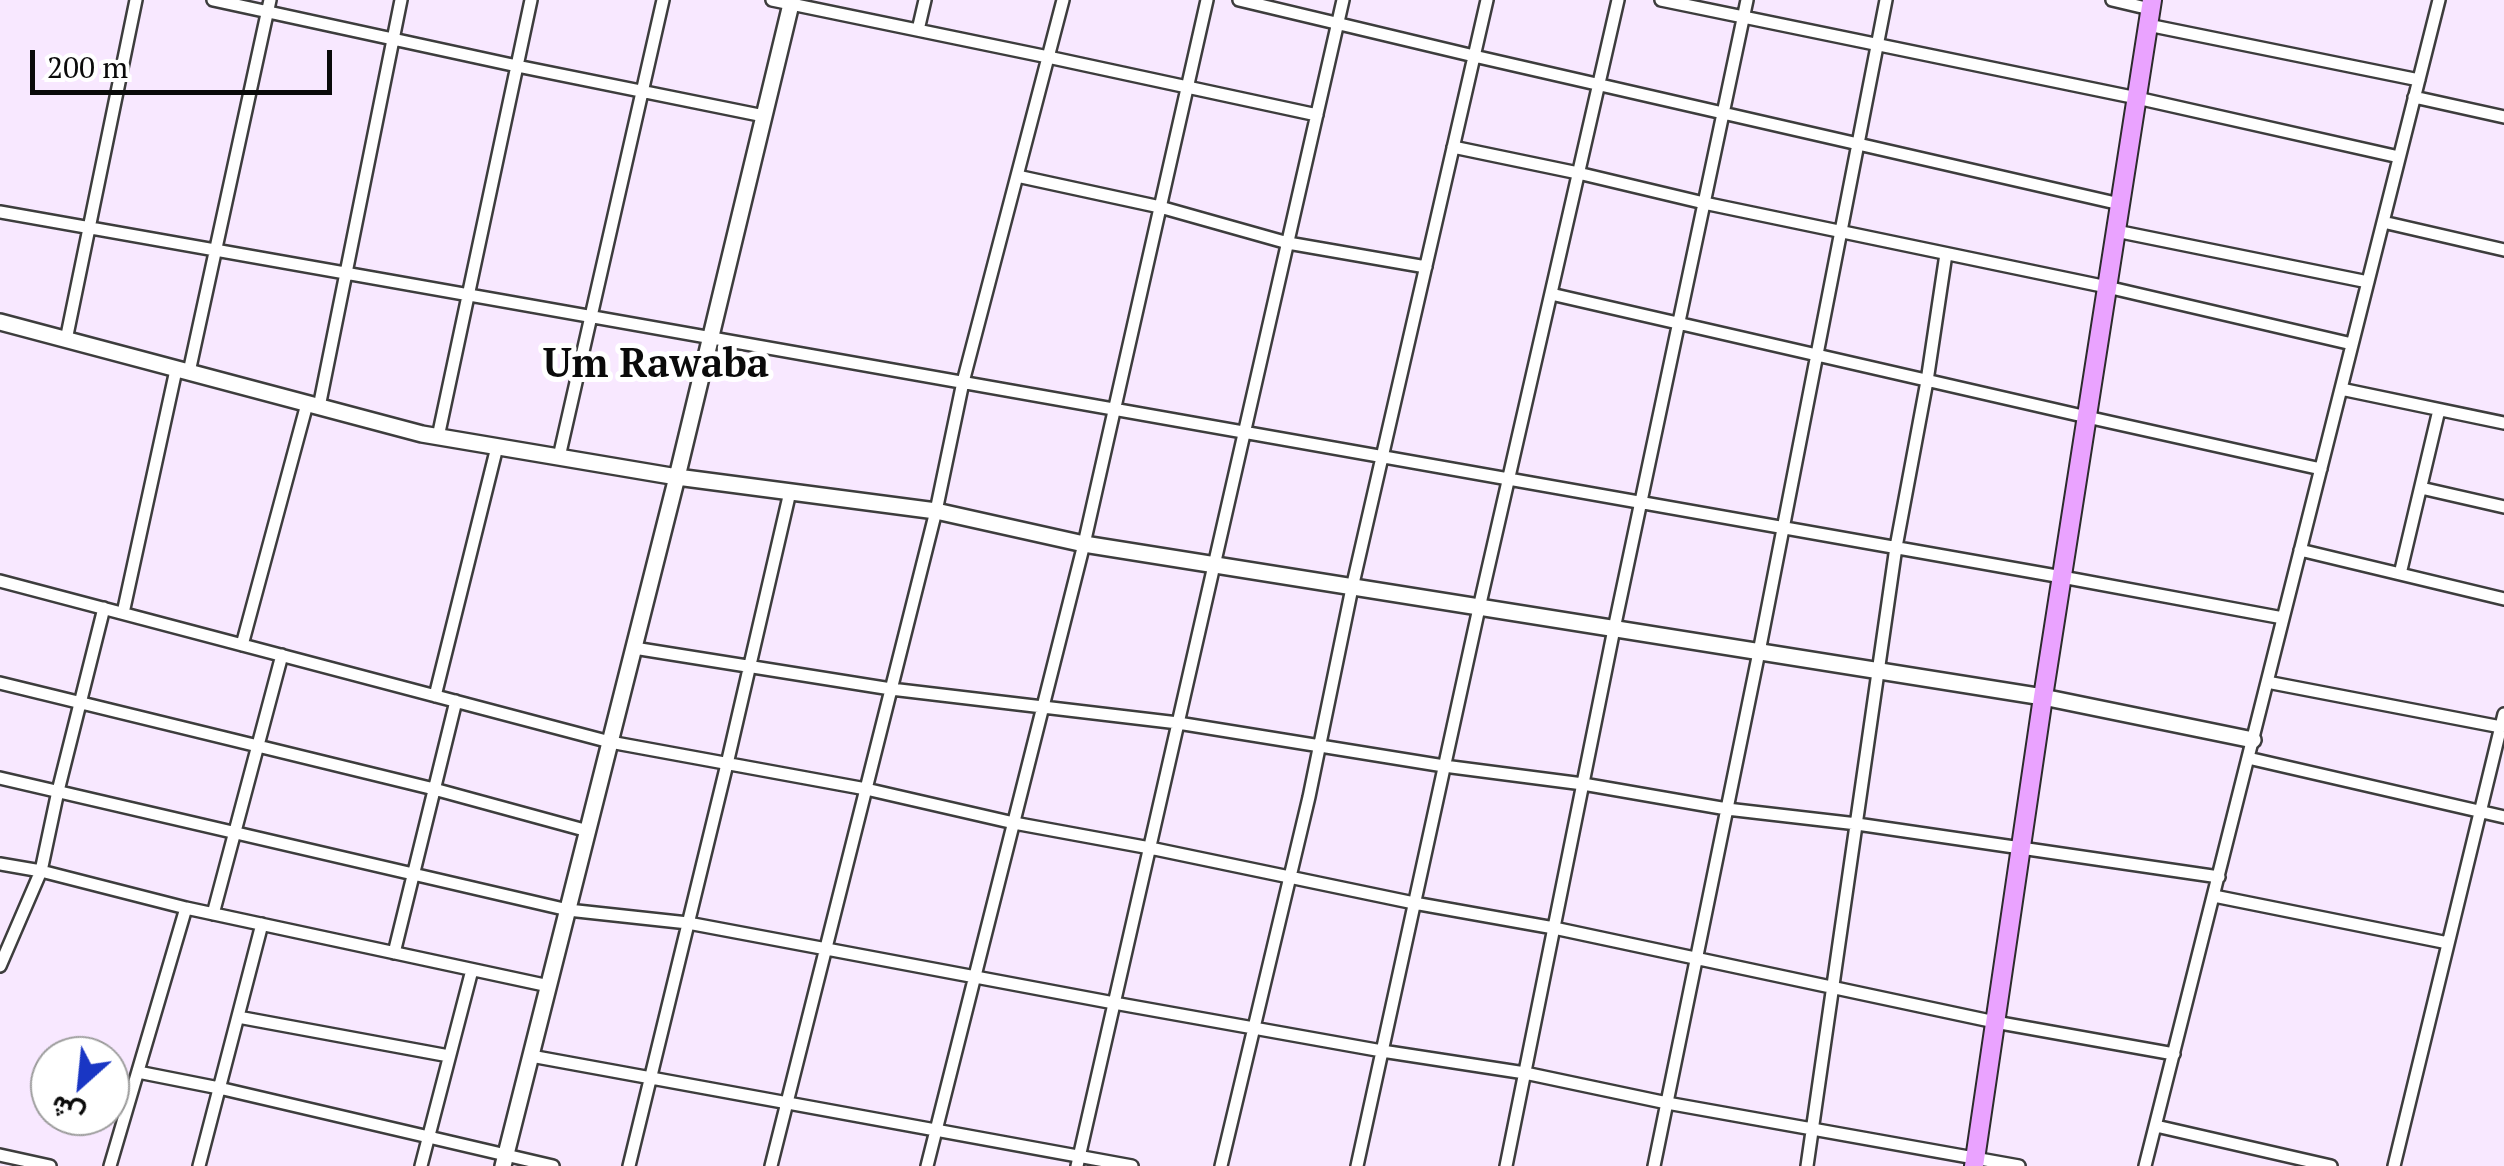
<!DOCTYPE html>
<html>
<head>
<meta charset="utf-8">
<style>
	body { margin:0 }
	#map { position:relative; width:2504px; height:1166px; overflow:hidden; background:#f8e8ff; font-family:"PT Serif",Vazirmatn,serif }
	canvas { display:block }
	.north { position:absolute; left:30px; top:1036px; width:100px; height:100px; box-sizing:border-box; background:#fff; border:2px solid #9d9d9d; border-radius:50%; rotate:207deg; font-size:28px; font-weight:700; line-height:40px; text-align:center; color:#0a0a0a }
	.north::after { content:''; display:block; margin:auto; width:35px; height:45px; background:#1936c4; clip-path:polygon(50% 0,100% 100%,50% 72%,0 100%) }
	.scale { position:absolute; left:30px; top:50px; width:302px; height:45px; box-sizing:border-box; border:5px solid #0a0a0a; border-top:0; padding-left:12px; font-size:30px; line-height:35px; white-space:nowrap; color:#0a0a0a; -webkit-text-stroke:8px #fff; paint-order:stroke }
</style>
</head>
<body>
<div id="map">
<canvas width="2504" height="1166"></canvas>
<div class="north">ش</div>
<div class="scale">200 m</div>
</div>
<script>
const c = document.querySelector('canvas').getContext('2d');
c.lineJoin = 'round';
const poly = rows => new Path2D(rows.map(r => 'M' + r).join(''));
function strokePath(path, color, width, dash) { c.strokeStyle = color; c.lineWidth = width; c.lineCap = dash ? 'butt' : 'round'; c.setLineDash(dash || []); c.stroke(path); }
function drawText(font, color, halo, rows, align = 'center') {
  c.font = font + ' "PT Serif",serif'; c.lineWidth = 10; c.setLineDash([]); c.textBaseline = 'middle'; c.strokeStyle = halo; c.fillStyle = color; for (const [text, x, y, turn = 0] of rows) {
    c.save(); c.translate(x, y); c.rotate((+turn || 0) * Math.PI / 180); c.textAlign = isNaN(turn) ? turn : align; if (halo) c.strokeText(text, 0, 0); c.fillText(text, 0, 0); c.restore();
  }
}
const minor = poly([
	[213,0,517,66,764,116],
	[772,0,1048,57,1317,115],
	[1239,0,1474,56,2120,204],
	[1661,0,2137,98,2399,157],
	[2112,0,2150,9],
	[2148,25,2419,80],
	[918,30,925,0],
	[2414,97,2504,117],
	[1453,147,1578,173,1704,203,2107,287,2352,344],
	[1017,176,1160,207,1288,243,1426,267],
	[0,212,2062,577,2283,618],
	[2383,222,2504,250],
	[2116,231,2368,282],
	[1551,294,2087,417,2321,469],
	[66,340,136,0],
	[189,372,270,0],
	[2341,389,2504,423],
	[319,407,401,0],
	[438,437,531,0],
	[559,457,663,0],
	[2421,488,2504,507],
	[2300,550,2504,599],
	[2400,574,2439,410],
	[0,581,610,742,866,789,1014,823,1150,848,1414,903,1554,928,1995,1022,2174,1054],
	[123,613,176,370],
	[242,645,307,404],
	[634,648,891,689,1178,723,1444,766,1583,784,1727,809,1857,824,2219,877],
	[2267,682,2501,727],
	[0,683,434,789,588,831],
	[435,696,497,447],
	[2248,758,2504,817],
	[0,778,568,910,688,923,1114,1003,1382,1051,1525,1073,1667,1103,2019,1166],
	[0,864,41,871,186,908,549,986],
	[2214,896,2448,943],
	[213,914,282,655],
	[394,953,456,701],
	[0,966,41,871,58,791,104,608],
	[238,1017,449,1056],
	[531,1056,1132,1166],
	[138,1072,219,1088,553,1166],
	[2156,1126,2331,1166],
	[0,1155,50,1166],
	[110,1166,186,908],
	[199,1166,262,924],
	[421,1166,472,970],
	[629,1166,727,764,790,492],
	[771,1166,936,511,963,382,1063,0],
	[927,1166,1084,544,1207,0],
	[1077,1166,1343,0],
	[1221,1166,1309,797,1352,588,1487,0],
	[1357,1166,1479,608,1618,0],
	[1506,1166,1614,629,1747,0],
	[1654,1166,1759,652,1886,0],
	[1807,1166,1896,547,1927,381,1946,254],
	[2145,1166,2439,0],
	[2394,1166,2504,714]
]);
const tertiary = poly([
	[0,322,422,434,677,477,936,511,1084,544,2043,697,2253,740],
	[503,1166,677,477,792,0]
]);
const secondary = poly([
	[1974,1166,2043,697,2152,0]
]);
strokePath(minor, '#3d3d3d', 16);
strokePath(tertiary, '#3d3d3d', 20);
strokePath(secondary, '#2c2c2c', 22);
strokePath(minor, '#fff', 11);
strokePath(tertiary, '#fff', 15);
strokePath(secondary, '#eaa3ff', 18);
drawText('bold 40px', '#0a0a0a', '#fff', [
	["Um Rawaba",656,366]
]);
</script>
</body>
</html>
